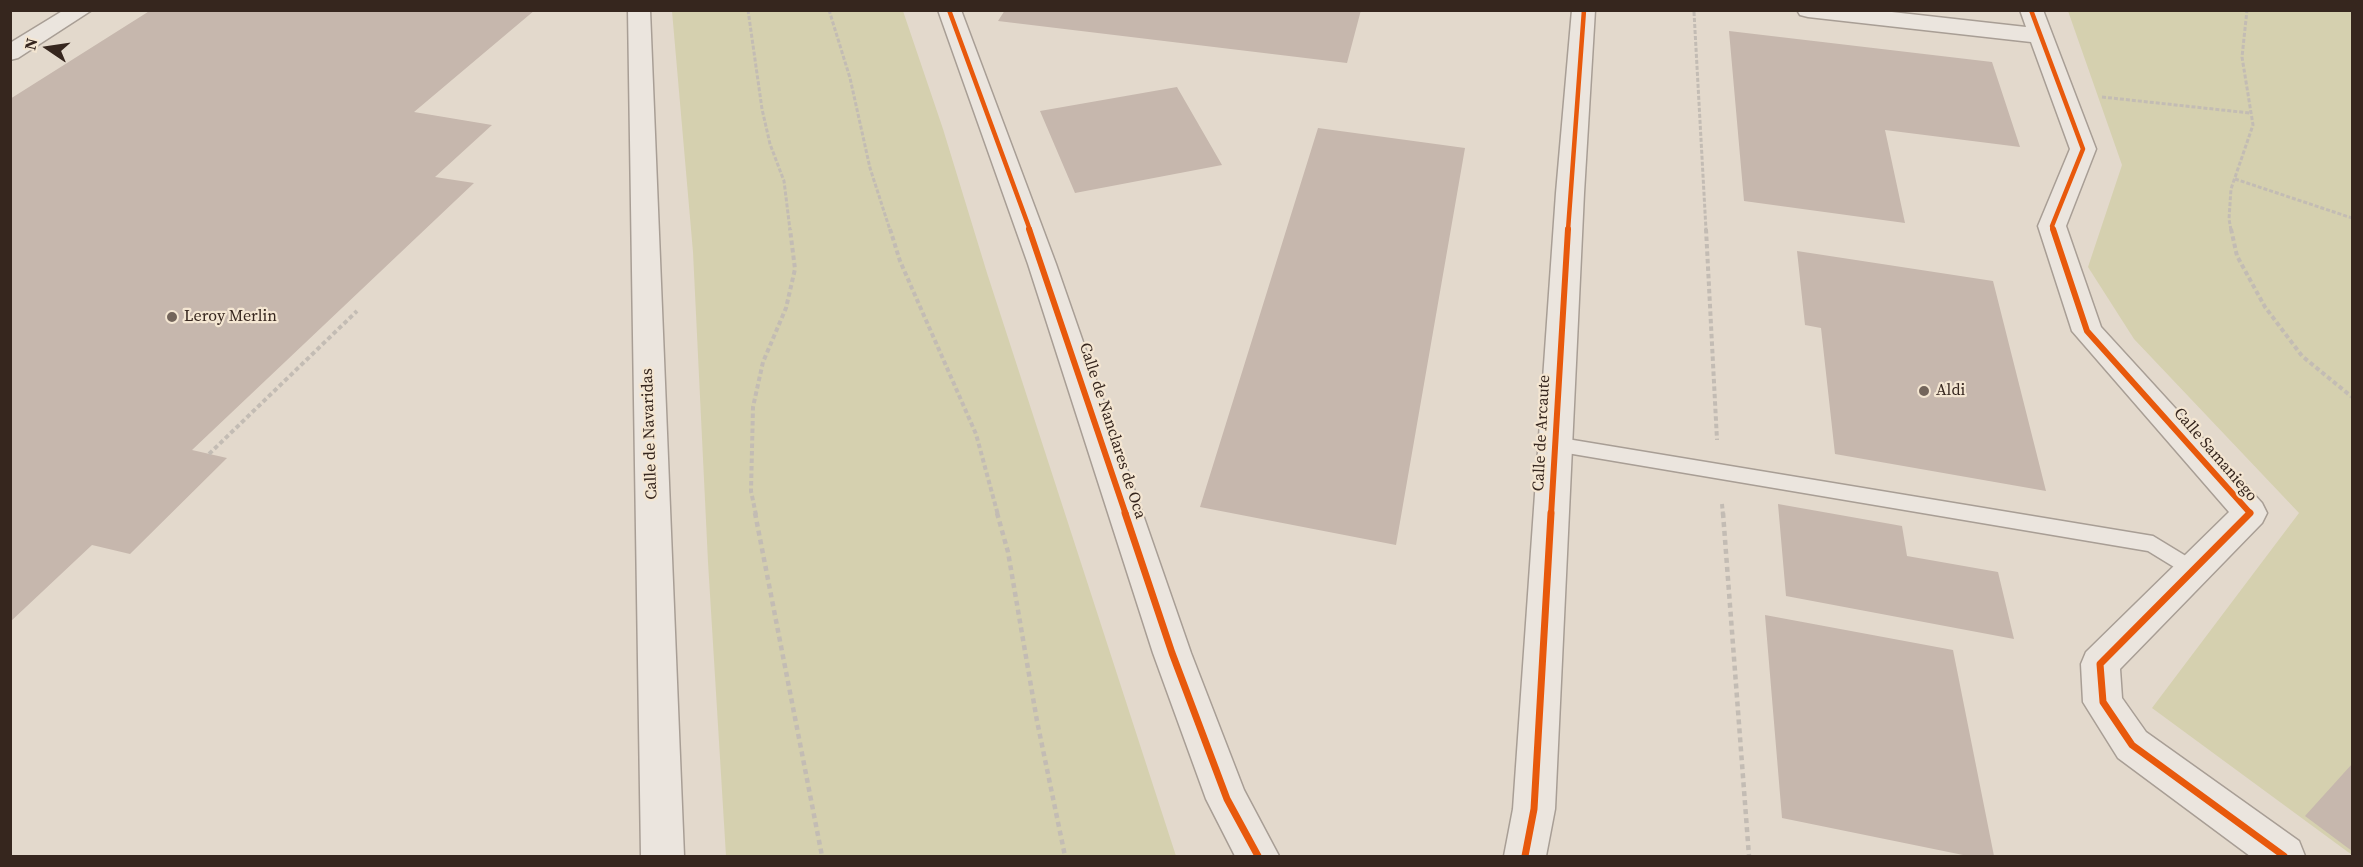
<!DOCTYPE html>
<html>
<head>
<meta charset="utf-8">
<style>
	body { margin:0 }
	#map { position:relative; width:2363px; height:867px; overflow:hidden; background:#e3d9cc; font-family:"Source Serif 4",serif }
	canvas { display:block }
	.frame { position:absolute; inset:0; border:12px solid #36261e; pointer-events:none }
	.north { position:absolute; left:18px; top:18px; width:60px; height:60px; -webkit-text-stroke:4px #f4e6d2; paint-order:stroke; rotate:283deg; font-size:16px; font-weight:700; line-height:24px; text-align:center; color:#36261e }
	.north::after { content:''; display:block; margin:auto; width:21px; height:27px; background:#36261e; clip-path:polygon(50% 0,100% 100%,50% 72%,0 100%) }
</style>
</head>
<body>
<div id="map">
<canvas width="2363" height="867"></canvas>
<div class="frame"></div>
<div class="north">N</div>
</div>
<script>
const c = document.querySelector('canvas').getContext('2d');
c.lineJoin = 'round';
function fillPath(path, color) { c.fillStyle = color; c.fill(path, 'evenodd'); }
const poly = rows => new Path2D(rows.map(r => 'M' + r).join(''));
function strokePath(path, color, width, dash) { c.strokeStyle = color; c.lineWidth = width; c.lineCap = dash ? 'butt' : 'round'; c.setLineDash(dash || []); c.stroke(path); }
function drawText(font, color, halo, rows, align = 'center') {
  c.font = font + ' "Source Serif 4",serif'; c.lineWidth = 4.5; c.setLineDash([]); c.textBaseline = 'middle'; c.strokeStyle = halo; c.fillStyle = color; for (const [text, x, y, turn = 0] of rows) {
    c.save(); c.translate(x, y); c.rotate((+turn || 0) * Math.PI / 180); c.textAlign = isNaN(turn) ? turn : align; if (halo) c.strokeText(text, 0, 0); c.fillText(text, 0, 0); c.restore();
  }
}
fillPath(poly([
	[672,11,903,11,943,129,987,273,1176,856,726,856,708,562,693,252],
	[2068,11,2352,11,2352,855,2152,708,2299,513,2134,339,2088,267,2122,165]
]), '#d5d0af');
fillPath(poly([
	[151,10,535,10,414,112,492,125,435,177,474,183,192,450,227,458,130,554,92,545,10,622,10,99],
	[1005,10,1361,10,1347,63,998,21],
	[1729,31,1992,62,2020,147,1885,130,1905,223,1744,201],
	[1177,87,1222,165,1075,193,1040,111],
	[1318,128,1465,148,1396,545,1200,507],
	[1797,251,1993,281,2046,491,1835,454,1821,328,1805,325],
	[1778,504,1902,526,1907,556,1998,572,2014,639,1786,596],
	[1765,615,1953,650,1994,856,1968,856,1782,818],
	[2352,764,2352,851,2305,816]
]), '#c6b7ad');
const lane = poly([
	[1555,437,2153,536,2199,564,2202,570,2199,576,2192,578,2148,551,1555,451,1549,449,1546,444,1549,439,1555,437]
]);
const street = poly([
	[64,10,92,10,18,58,10,60,10,43,64,10],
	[628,10,650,10,684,856,641,856,628,10],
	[938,10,961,10,1056,264,1191,653,1244,790,1279,856,1235,856,1206,799,1153,653,1028,264,938,10],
	[1572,10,1595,10,1584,193,1555,809,1546,856,1504,856,1513,809,1556,193,1572,10],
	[1797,10,1874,10,2026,27,2020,10,2043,10,2096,149,2066,226,2101,327,2262,503,2267,513,2262,523,2120,669,2122,698,2146,732,2299,841,2305,856,2250,856,2118,758,2083,702,2081,664,2086,652,2229,512,2072,331,2038,226,2070,149,2031,42,1808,17,1800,15,1797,10]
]);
strokePath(lane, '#a89e95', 3);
strokePath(street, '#a89e95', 3);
strokePath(poly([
	[748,10,762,109,770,144,784,181,790,230],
	[829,10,850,78,870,168,890,230],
	[1694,12,1706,230],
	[2102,97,2250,113],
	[2235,179,2352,218],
	[2231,230,2229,219,2231,189,2253,125,2242,57,2247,10]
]), '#c3bcb4', 3, [4, 2]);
strokePath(poly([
	[890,229,900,261,976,434,998,515],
	[1706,229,1717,440],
	[2231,229,2237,256,2265,307,2302,356,2352,397],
	[209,454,357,311],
	[1722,504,1723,515],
	[756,515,751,491,753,407,763,362,786,308,795,269,790,229]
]), '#c3bcb4', 4, [4.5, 3]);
strokePath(poly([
	[755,513,822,856],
	[997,513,1008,552,1037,721,1065,856],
	[1723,513,1749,856]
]), '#c3bcb4', 4.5, [5, 4]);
fillPath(lane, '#ebe5de');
fillPath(street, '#ebe5de');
strokePath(poly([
	[949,10,1030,230],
	[2031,10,2083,149,2052,226,2053,230],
	[1568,230,1584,10]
]), '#e8590c', 4.5);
strokePath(poly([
	[1029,229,1126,515],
	[2053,229,2087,331,2250,513,2248,515],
	[1551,515,1568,229]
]), '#e8590c', 6);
strokePath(poly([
	[1125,513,1172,653,1227,799,1258,856],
	[2250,513,2100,664,2103,702,2132,745,2284,856],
	[1525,856,1534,809,1551,513]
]), '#e8590c', 7);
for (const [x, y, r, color] of [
	[172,317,6,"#73655b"],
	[1924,391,6,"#73655b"]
]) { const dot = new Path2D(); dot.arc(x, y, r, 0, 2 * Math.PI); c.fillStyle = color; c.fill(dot); strokePath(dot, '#f4e6d2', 2); }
drawText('16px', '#36261e', '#f4e6d2', [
	["Leroy Merlin",184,317],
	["Aldi",1936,391]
], 'left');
drawText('16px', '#36261e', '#f4e6d2', [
	["Calle de Nanclares de Oca",1112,431,72],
	["Calle de Arcaute",1542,433,-87],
	["Calle de Navaridas",650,434,-92],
	["Calle Samaniego",2215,455,49]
]);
</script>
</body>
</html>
